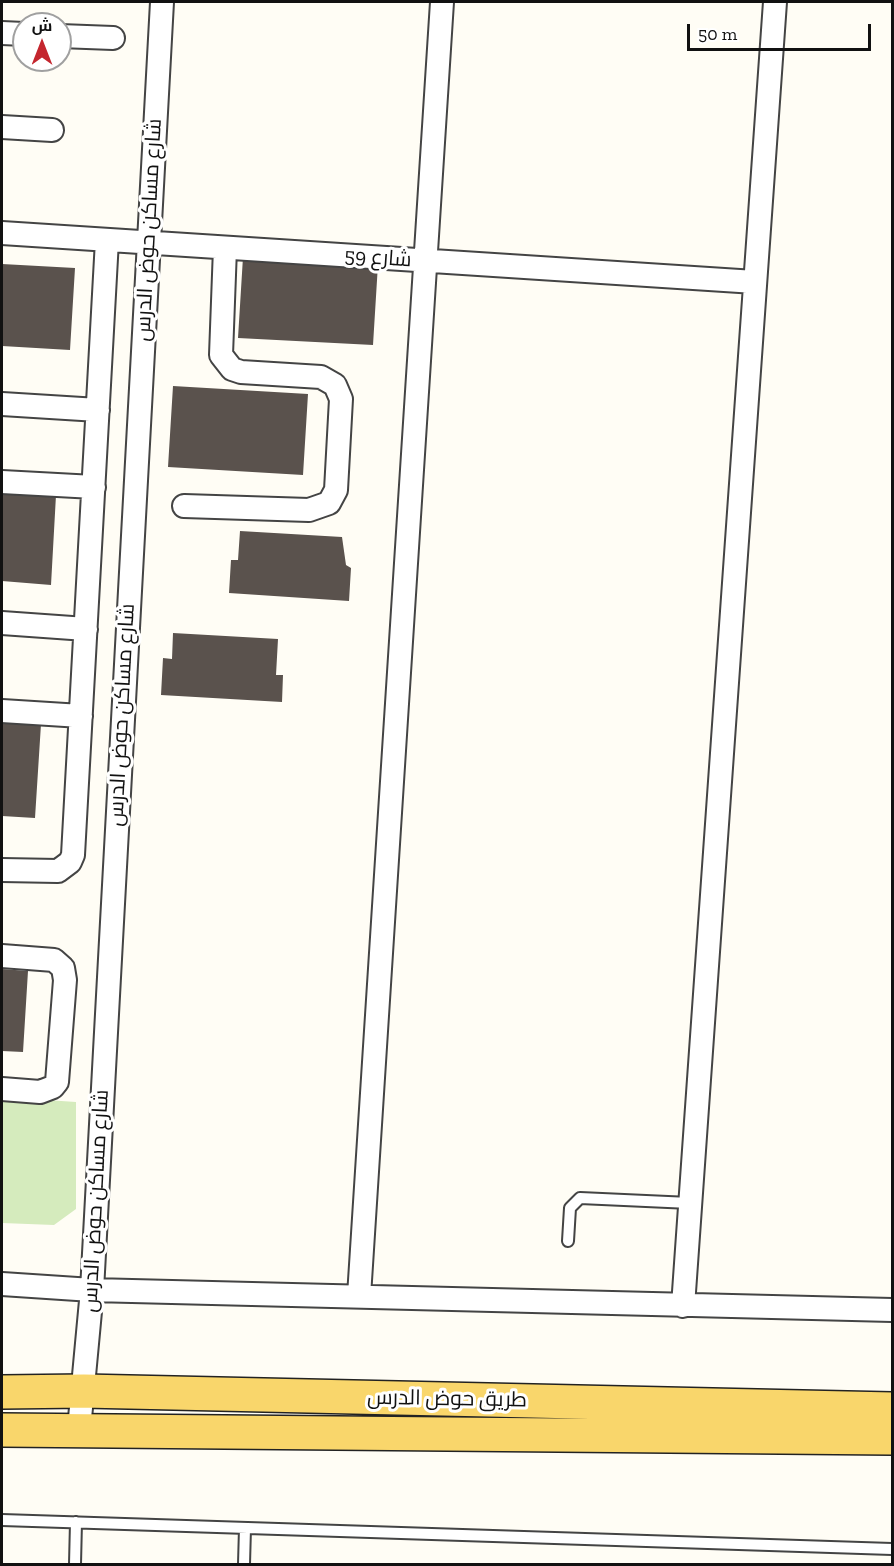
<!DOCTYPE html>
<html>
<head>
<meta charset="utf-8">
<style>
	body { margin:0 }
	#map { position:relative; width:894px; height:1566px; overflow:hidden; background:#fffdf5; font-family:"Zilla Slab",Cairo,serif }
	canvas { display:block }
	.frame { position:absolute; inset:0; border:3px solid #111; pointer-events:none }
	.north { position:absolute; left:12px; top:12px; width:60px; height:60px; box-sizing:border-box; background:#fff; border:2px solid #a0a0a0; border-radius:50%; rotate:0deg; font-size:16px; font-weight:700; line-height:24px; text-align:center; color:#111 }
	.north::after { content:''; display:block; margin:auto; width:21px; height:27px; background:#c4262e; clip-path:polygon(50% 0,100% 100%,50% 72%,0 100%) }
	.scale { position:absolute; left:687px; top:24px; width:184px; height:27px; box-sizing:border-box; border:3px solid #111; border-top:0; padding-left:8px; font-size:18px; line-height:21px; white-space:nowrap; color:#111; -webkit-text-stroke:4px #fff; paint-order:stroke }
</style>
</head>
<body>
<div id="map">
<canvas width="894" height="1566"></canvas>
<div class="frame"></div>
<div class="north">ش</div>
<div class="scale">50 m</div>
</div>
<script>
const c = document.querySelector('canvas').getContext('2d');
c.lineJoin = 'round';
function fillPath(path, color) { c.fillStyle = color; c.fill(path, 'evenodd'); }
const poly = rows => new Path2D(rows.map(r => 'M' + r).join(''));
function strokePath(path, color, width, dash) { c.strokeStyle = color; c.lineWidth = width; c.lineCap = dash ? 'butt' : 'round'; c.setLineDash(dash || []); c.stroke(path); }
function drawText(font, color, halo, rows, align = 'center') {
  c.font = font + ' "Zilla Slab",Cairo,serif'; c.lineWidth = 6; c.setLineDash([]); c.textBaseline = 'middle'; c.strokeStyle = halo; c.fillStyle = color; for (const [text, x, y, turn = 0] of rows) {
    c.save(); c.translate(x, y); c.rotate((+turn || 0) * Math.PI / 180); c.textAlign = isNaN(turn) ? turn : align; if (halo) c.strokeText(text, 0, 0); c.fillText(text, 0, 0); c.restore();
  }
}
fillPath(poly([
	[2,1097,76,1102,76,1209,54,1225,2,1223]
]), '#d5ebbd');
fillPath(poly([
	[243,257,378,264,373,345,238,338],
	[2,264,75,268,70,350,2,346],
	[173,386,308,394,303,475,168,467],
	[2,492,56,495,51,585,2,581],
	[240,531,342,537,346,565,351,568,349,601,229,593,231,560,238,560],
	[173,633,278,639,276,675,283,675,282,702,161,695,163,658,172,659],
	[2,722,41,724,35,818,2,816],
	[2,969,28,971,23,1052,2,1051]
]), '#5a524d');
const lane = poly([
	[568,1241,570,1208,580,1198,690,1203],
	[2,1520,892,1549],
	[75,1564,76,1522],
	[244,1564,245,1528]
]);
const street = poly([
	[2,33,24,34],
	[60,36,113,38],
	[2,127,52,130],
	[2,233,755,282],
	[2,404,98,410],
	[2,482,94,487],
	[184,506,309,510,329,503,336,490,341,399,335,385,321,377,241,372,232,369,221,355,225,248],
	[2,623,86,629],
	[2,711,81,716],
	[2,870,58,871,70,862,73,855,107,240],
	[2,956,54,960,63,968,65,980,57,1082,53,1087,40,1092,2,1089],
	[2,1284,92,1290,892,1310],
	[359,1296,442,2],
	[683,1306,775,2],
	[79,1429,92,1290,162,2]
]);
const primary = poly([
	[2,1392,84,1391,892,1409],
	[2,1430,892,1438]
]);
strokePath(lane, '#444', 14);
strokePath(street, '#444', 26);
strokePath(primary, '#222', 36);
strokePath(lane, '#fff', 10);
strokePath(street, '#fff', 22);
strokePath(primary, '#f9d66b', 33);
drawText('21px', '#111', '#fff', [
	["شارع مساكن حوض الدرس",149,230,-87],
	["شارع 59",378,258,4],
	["شارع مساكن حوض الدرس",122,715,-87],
	["شارع مساكن حوض الدرس",96,1201,-87],
	["طريق حوض الدرس",447,1399,1]
]);
</script>
</body>
</html>
